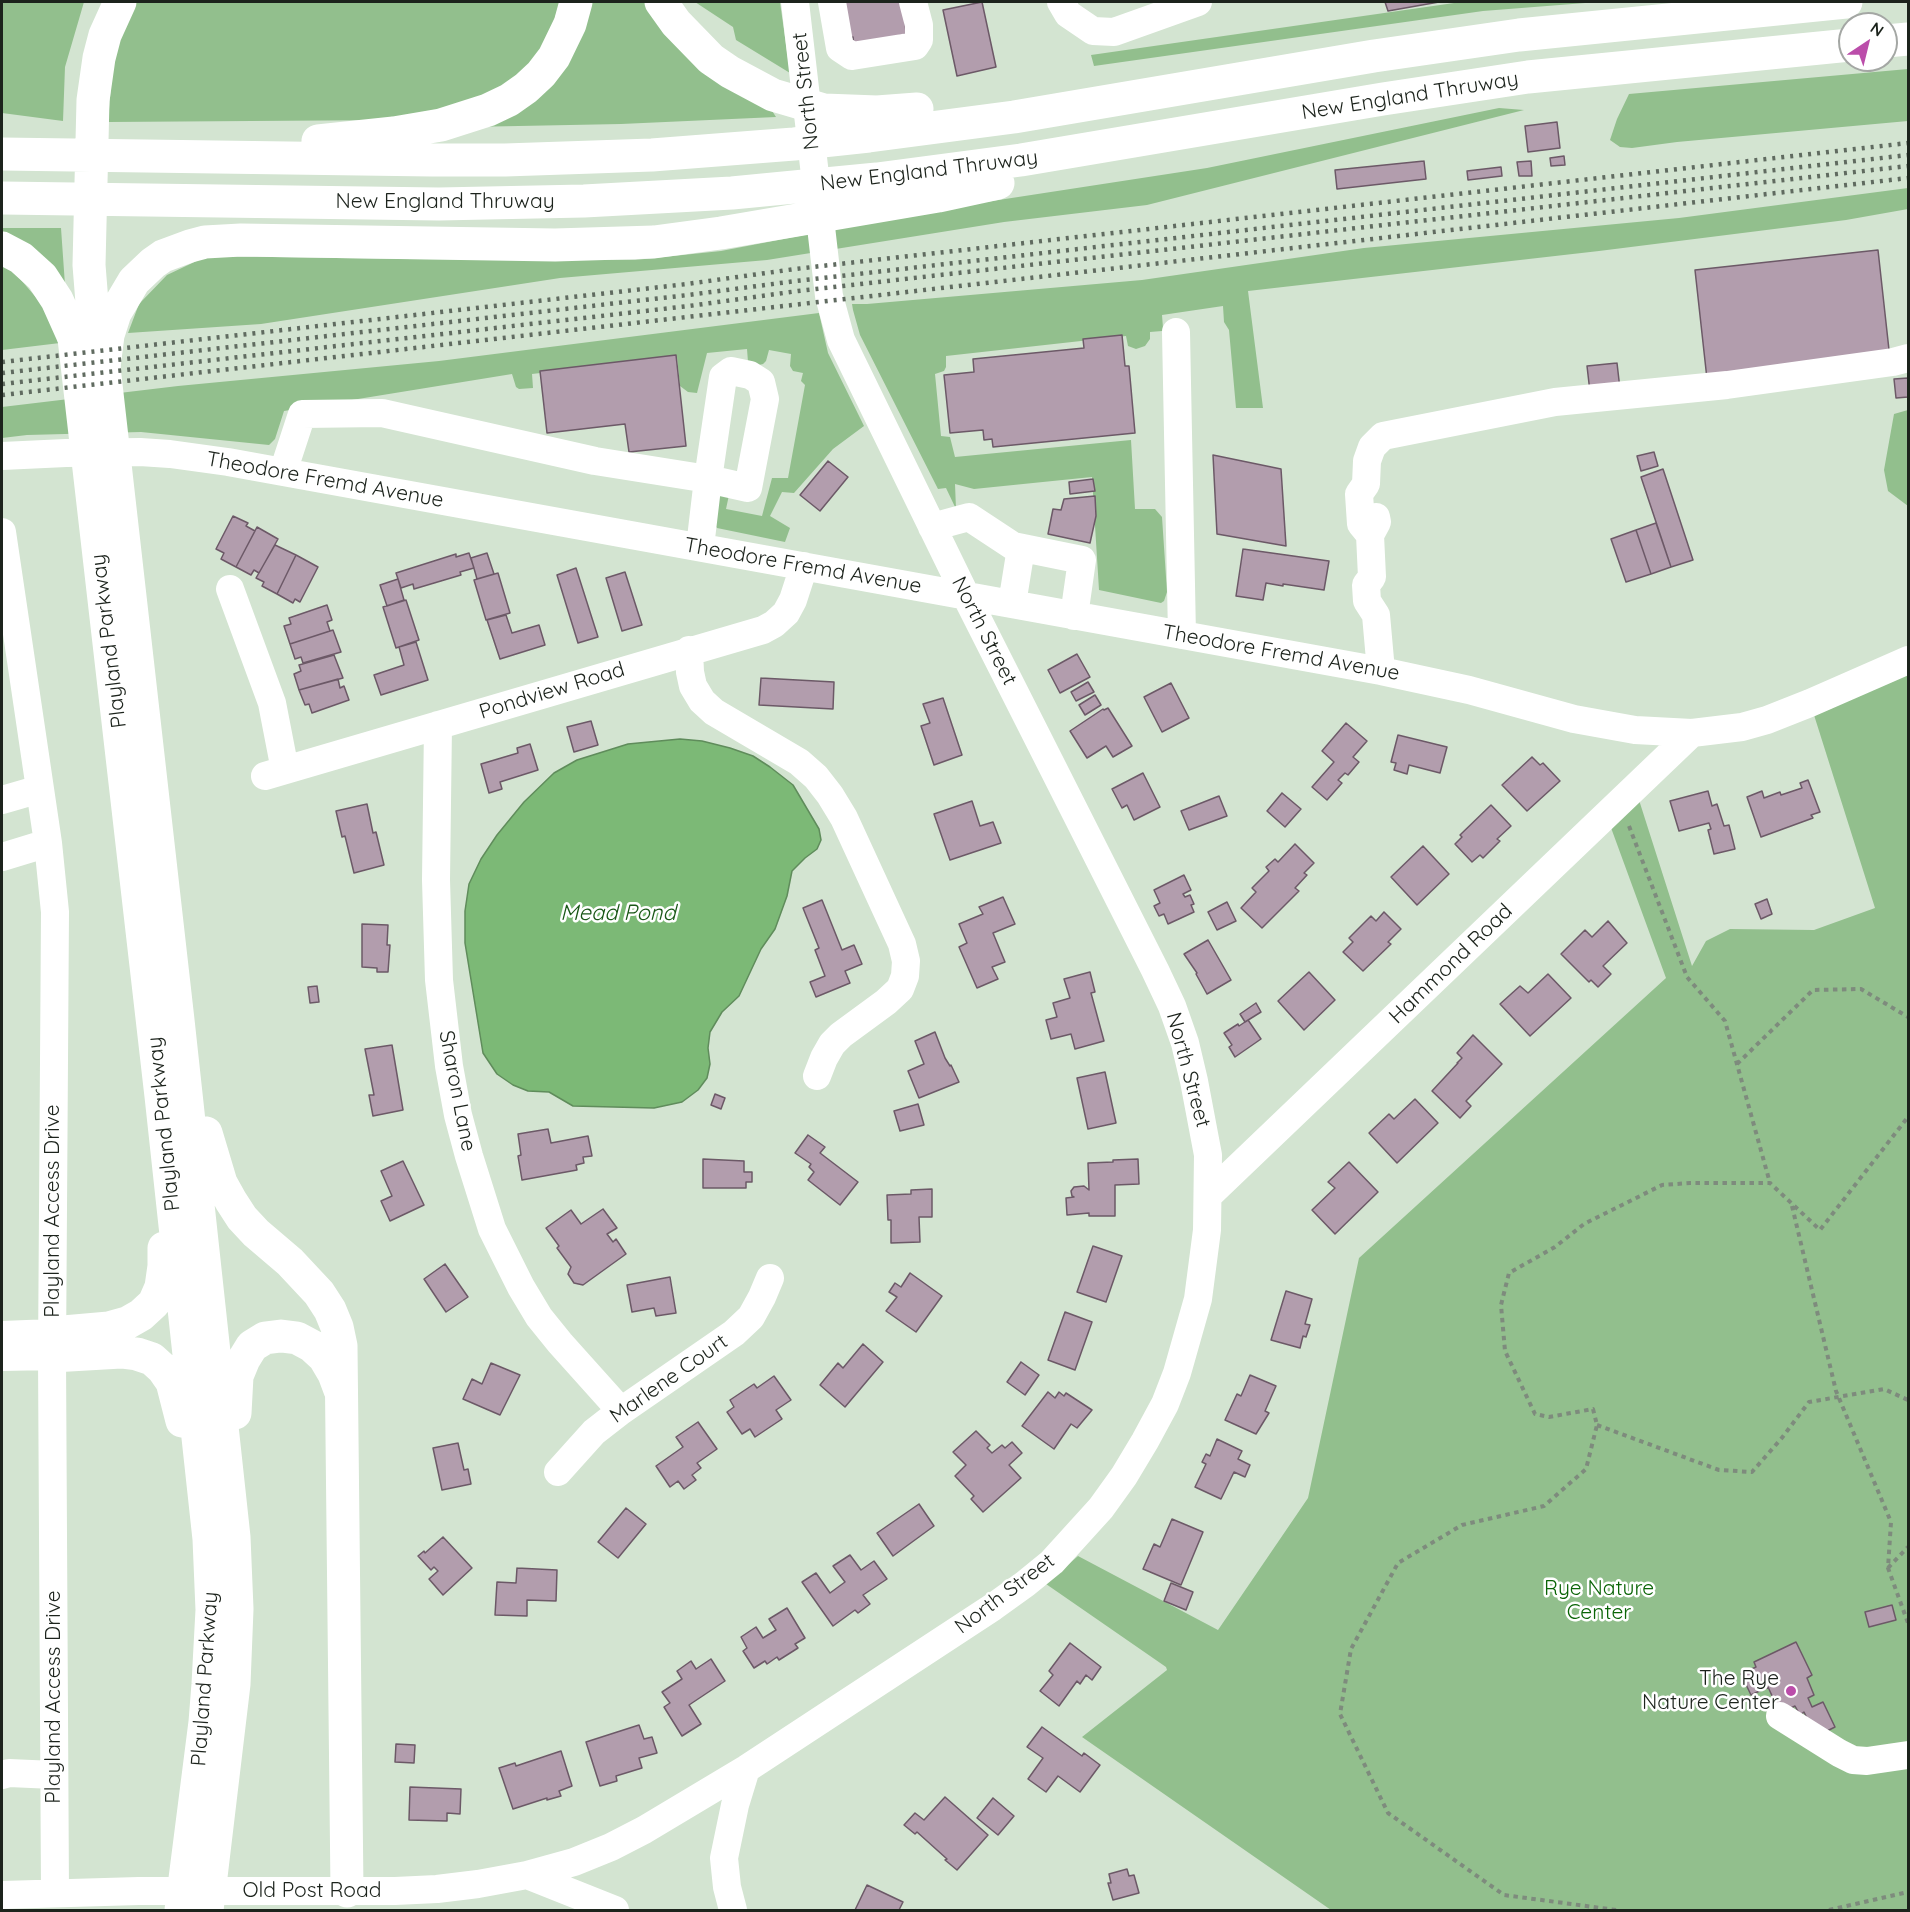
<!DOCTYPE html>
<html>
<head>
<meta charset="utf-8">
<style>
	body { margin:0 }
	#map { position:relative; width:1910px; height:1912px; overflow:hidden; background:#d3e4d1; font-family:Quicksand,sans-serif }
	canvas { display:block }
	.frame { position:absolute; inset:0; border:3px solid #1c231c; pointer-events:none }
	.north { position:absolute; left:1838px; top:12px; width:60px; height:60px; box-sizing:border-box; background:#fff; border:2px solid #a4a7a4; border-radius:50%; rotate:35deg; font-size:16px; font-weight:700; line-height:24px; text-align:center; color:#1c231c }
	.north::after { content:''; display:block; margin:auto; width:21px; height:27px; background:#bb4daa; clip-path:polygon(50% 0,100% 100%,50% 72%,0 100%) }
</style>
</head>
<body>
<div id="map">
<canvas width="1910" height="1912"></canvas>
<div class="frame"></div>
<div class="north">N</div>
</div>
<script>
const c = document.querySelector('canvas').getContext('2d');
c.lineJoin = 'round';
function fillPath(path, color) { c.fillStyle = color; c.fill(path, 'evenodd'); }
const poly = rows => new Path2D(rows.map(r => 'M' + r).join(''));
function strokePath(path, color, width, dash) { c.strokeStyle = color; c.lineWidth = width; c.lineCap = dash ? 'butt' : 'round'; c.setLineDash(dash || []); c.stroke(path); }
function drawText(font, color, halo, rows, align = 'center') {
  c.font = font + ' Quicksand,sans-serif'; c.lineWidth = 5; c.setLineDash([]); c.textBaseline = 'middle'; c.strokeStyle = halo; c.fillStyle = color; for (const [text, x, y, turn = 0] of rows) {
    c.save(); c.translate(x, y); c.rotate((+turn || 0) * Math.PI / 180); c.textAlign = isNaN(turn) ? turn : align; if (halo) c.strokeText(text, 0, 0); c.fillText(text, 0, 0); c.restore();
  }
}
fillPath(poly([
	[2,2,84,2,65,67,63,121,2,113],
	[136,2,560,2,546,45,520,77,471,102,395,120,108,122,114,50],
	[587,2,652,2,769,106,776,117,621,124,467,127,522,99],
	[695,2,780,2,790,73,736,40,733,27],
	[1461,2,1598,2,1483,11,1094,66,1091,55],
	[1908,69,1908,121,1677,142,1632,148,1620,147,1610,140,1617,119,1629,94],
	[1499,108,1524,110,1147,205,1004,222,767,260,560,278,261,324,128,333,139,304,167,275,207,256,402,259,635,260,721,251,940,209,1207,168],
	[1908,188,1908,209,1846,220,1599,251,1248,291,1263,408,1236,408,1229,330,1224,322,1223,306,1162,315,1163,328,1162,331,1150,332,1150,339,1145,346,1136,349,1128,346,1126,336,946,356,946,367,944,371,935,374,941,436,950,437,955,457,1131,440,1135,509,1155,509,1162,517,1167,592,1164,601,1161,603,1099,590,1092,477,974,489,955,484,956,509,946,488,938,489,860,335,853,310,852,304,867,304,1142,280,1364,248,1679,218],
	[2,228,61,228,65,285,2,236],
	[2,264,9,266,46,309,60,343,2,350],
	[819,313,828,353,864,426,833,449,794,493,782,492,770,516,790,528,785,542,717,528,713,523,717,495,729,495,726,509,762,516,772,478,788,478,805,385,801,381,803,373,793,371,790,366,791,354,769,350,766,361,763,364,759,365,748,362,747,349,707,353,697,393,688,392,680,386,677,357,532,374,533,388,519,389,516,387,512,374,284,411,275,439,269,445,141,432,27,435,2,438,2,407,178,386,439,361],
	[1908,410,1908,506,1888,491,1884,470,1894,414],
	[1908,672,1908,1910,1331,1910,1082,1737,1167,1670,1166,1667,1046,1584,1078,1556,1218,1630,1308,1498,1359,1258,1666,978,1610,825,1639,800,1692,966,1706,941,1730,929,1814,930,1875,908,1814,715]
]), '#92bf8d');
const water = poly([
	[680,739,702,741,730,748,753,756,770,767,793,785,819,829,821,840,817,849,805,858,792,871,787,896,775,929,761,949,739,996,722,1012,710,1032,708,1048,710,1064,707,1078,698,1090,682,1102,654,1108,573,1106,549,1092,528,1091,513,1085,497,1074,483,1053,465,943,465,911,469,884,481,859,497,835,524,802,554,773,577,760,628,744,680,739]
]);
fillPath(water, '#7cb976');
strokePath(water, '#5f8c5b', 1.5);
const building = poly([
	[839,2,904,2,906,34,854,46,853,37,843,38,839,2],
	[982,2,996,67,957,76,943,10,982,2],
	[1385,2,1439,2,1388,11,1385,2],
	[1557,122,1560,148,1528,152,1525,126,1557,122],
	[1564,156,1565,165,1551,166,1550,158,1564,156],
	[1424,161,1426,179,1337,189,1335,170,1424,161],
	[1531,161,1532,176,1519,176,1517,162,1531,161],
	[1501,167,1502,176,1468,180,1467,171,1501,167],
	[1878,250,1890,359,1707,379,1695,270,1878,250],
	[1122,335,1125,366,1129,366,1135,433,993,447,992,439,984,440,983,430,950,433,944,375,974,372,973,359,1084,348,1083,339,1122,335],
	[676,355,686,446,629,452,625,424,547,433,540,371,676,355],
	[1617,363,1620,389,1590,392,1587,366,1617,363],
	[1908,378,1908,397,1896,398,1894,379,1908,378],
	[1654,452,1658,466,1641,471,1637,456,1654,452],
	[1213,455,1281,469,1286,546,1217,534,1213,455],
	[828,461,848,477,820,511,800,495,828,461],
	[1663,469,1693,560,1671,567,1641,477,1663,469],
	[1093,479,1095,491,1070,494,1069,482,1093,479],
	[1095,496,1096,516,1090,543,1048,534,1053,509,1061,510,1064,499,1095,496],
	[233,516,248,523,246,526,255,531,236,567,221,559,224,553,216,549,233,516],
	[1656,523,1671,567,1651,574,1636,530,1656,523],
	[257,527,278,539,259,573,254,570,251,575,236,567,257,527],
	[1636,530,1651,574,1626,582,1611,539,1636,530],
	[275,545,296,555,277,594,262,586,264,582,256,578,275,545],
	[1243,549,1329,561,1324,590,1283,584,1283,586,1266,583,1263,600,1236,596,1243,549],
	[469,553,474,568,460,572,461,575,414,589,413,584,401,588,396,573,456,554,456,557,469,553],
	[487,553,494,574,477,579,471,558,487,553],
	[296,555,318,567,300,602,295,599,293,603,277,594,296,555],
	[576,568,598,637,578,643,557,575,576,568],
	[625,572,642,625,622,631,606,578,625,572],
	[498,573,510,613,486,620,474,580,498,573],
	[398,579,404,600,387,606,380,585,398,579],
	[406,600,419,640,396,648,383,607,406,600],
	[327,605,332,620,327,622,330,631,290,644,284,626,291,624,289,618,327,605],
	[506,615,512,633,539,625,545,645,500,659,487,620,506,615],
	[333,630,341,652,303,663,301,657,295,659,290,644,333,630],
	[416,642,428,680,381,695,374,675,404,665,399,647,416,642],
	[1077,654,1090,677,1060,693,1048,670,1077,654],
	[334,655,343,678,299,690,294,674,301,671,299,665,334,655],
	[761,678,834,682,833,709,759,705,761,678],
	[338,679,340,688,344,686,349,700,312,713,309,704,305,705,299,690,338,679],
	[1088,682,1094,692,1076,701,1071,692,1088,682],
	[1171,683,1189,718,1162,732,1144,697,1171,683],
	[1095,695,1101,705,1085,715,1079,705,1095,695],
	[943,698,962,755,934,765,921,726,930,723,923,704,943,698],
	[1108,708,1132,746,1113,757,1106,746,1087,758,1070,731,1103,709,1104,710,1108,708],
	[591,721,598,745,574,752,567,727,591,721],
	[1346,723,1367,741,1353,757,1359,762,1348,775,1345,773,1338,780,1342,783,1327,800,1312,787,1334,762,1322,751,1346,723],
	[1398,735,1447,747,1440,773,1409,765,1407,774,1394,770,1396,763,1391,762,1398,735],
	[530,744,538,770,500,782,502,789,489,793,481,764,518,753,517,748,530,744],
	[1532,757,1540,765,1543,763,1560,781,1527,811,1502,785,1532,757],
	[1143,773,1160,807,1134,820,1127,805,1122,808,1112,789,1143,773],
	[1808,780,1820,812,1811,815,1813,818,1761,837,1747,797,1762,791,1764,798,1780,792,1781,795,1802,788,1800,783,1808,780],
	[1708,791,1712,806,1717,804,1724,826,1729,825,1735,849,1714,854,1708,830,1711,829,1709,823,1679,831,1670,801,1708,791],
	[1282,793,1301,809,1285,827,1267,811,1282,793],
	[1219,796,1227,816,1189,830,1181,811,1219,796],
	[972,801,980,826,993,822,1001,843,950,860,934,814,972,801],
	[367,804,373,833,376,832,384,865,354,873,345,836,342,837,336,811,367,804],
	[1491,805,1511,826,1497,839,1500,841,1483,858,1480,855,1472,862,1455,844,1462,837,1460,835,1491,805],
	[1295,844,1314,863,1304,873,1307,875,1295,888,1299,891,1262,928,1241,908,1256,892,1252,888,1269,871,1266,867,1275,859,1278,862,1295,844],
	[1423,846,1449,874,1417,905,1391,877,1423,846],
	[1184,875,1191,890,1183,894,1185,897,1190,895,1194,904,1191,905,1194,912,1168,924,1164,914,1159,916,1154,906,1160,903,1154,890,1184,875],
	[1003,897,1015,924,993,933,1005,962,992,967,998,979,977,988,959,947,967,943,959,924,983,914,979,907,1003,897],
	[1767,899,1772,914,1761,919,1755,904,1767,899],
	[822,900,842,950,854,945,862,964,845,971,850,983,816,997,810,982,825,976,815,950,819,948,803,908,822,900],
	[1227,902,1236,921,1217,930,1208,912,1227,902],
	[1384,912,1401,929,1388,942,1391,944,1363,971,1343,952,1353,942,1349,938,1371,916,1376,921,1384,912],
	[1608,921,1627,943,1603,966,1611,974,1598,987,1591,980,1589,982,1561,954,1585,930,1592,937,1608,921],
	[362,924,388,925,387,945,390,945,388,972,377,972,377,968,362,967,362,924],
	[1208,940,1231,980,1207,994,1196,974,1197,973,1184,954,1208,940],
	[1090,972,1095,992,1091,993,1104,1041,1075,1049,1071,1034,1051,1039,1046,1020,1057,1017,1053,1003,1070,998,1064,979,1090,972],
	[1309,972,1335,1000,1304,1030,1278,1001,1309,972],
	[1548,974,1571,998,1530,1036,1500,1004,1520,986,1528,993,1548,974],
	[317,986,319,1002,310,1003,308,987,317,986],
	[1256,1003,1261,1012,1245,1022,1240,1014,1256,1003],
	[1248,1020,1261,1039,1235,1057,1229,1047,1232,1045,1224,1033,1238,1024,1239,1026,1248,1020],
	[935,1032,945,1058,950,1066,951,1065,959,1082,919,1098,908,1071,924,1064,915,1041,935,1032],
	[1473,1035,1502,1064,1466,1101,1471,1106,1460,1118,1432,1091,1458,1063,1457,1063,1462,1058,1457,1053,1473,1035],
	[392,1045,403,1110,373,1116,369,1095,374,1095,365,1049,392,1045],
	[1105,1072,1116,1123,1088,1129,1077,1078,1105,1072],
	[715,1094,725,1098,721,1109,711,1105,715,1094],
	[1415,1099,1438,1123,1397,1163,1369,1133,1389,1114,1394,1119,1415,1099],
	[918,1104,924,1125,900,1131,894,1111,918,1104],
	[548,1129,551,1143,588,1136,592,1156,583,1157,584,1163,576,1165,577,1170,522,1180,518,1156,521,1155,518,1134,548,1129],
	[808,1135,825,1147,820,1153,858,1182,840,1205,808,1180,814,1172,809,1167,811,1164,795,1153,808,1135],
	[703,1159,744,1161,744,1172,752,1172,752,1182,746,1182,746,1188,703,1188,703,1159],
	[1138,1159,1139,1184,1115,1185,1115,1216,1089,1216,1089,1213,1067,1215,1066,1198,1074,1197,1072,1196,1071,1191,1074,1187,1084,1186,1089,1190,1088,1163,1113,1162,1113,1160,1138,1159],
	[403,1161,424,1205,390,1221,381,1201,392,1196,381,1171,403,1161],
	[1349,1162,1378,1192,1335,1234,1312,1210,1335,1188,1328,1182,1349,1162],
	[932,1189,932,1217,919,1217,920,1242,891,1243,891,1220,888,1220,887,1195,911,1194,911,1190,932,1189],
	[603,1209,617,1228,607,1234,613,1242,616,1239,626,1254,583,1285,574,1283,568,1274,571,1267,557,1248,559,1246,546,1228,571,1210,581,1224,603,1209],
	[1093,1246,1122,1256,1106,1302,1077,1292,1093,1246],
	[445,1264,468,1297,446,1312,424,1279,445,1264],
	[910,1273,942,1296,916,1332,886,1311,897,1297,889,1292,895,1283,901,1287,910,1273],
	[670,1277,676,1313,656,1316,654,1308,632,1312,627,1285,670,1277],
	[1286,1291,1312,1299,1305,1324,1310,1325,1306,1337,1303,1336,1300,1348,1271,1340,1286,1291],
	[1065,1312,1092,1322,1075,1370,1048,1360,1065,1312],
	[863,1344,883,1362,845,1407,820,1385,838,1363,843,1368,863,1344],
	[1021,1362,1039,1375,1025,1395,1007,1382,1021,1362],
	[491,1363,520,1375,500,1415,463,1399,472,1379,482,1384,491,1363],
	[1250,1375,1276,1386,1265,1411,1269,1413,1256,1434,1225,1420,1237,1394,1241,1396,1250,1375],
	[774,1376,791,1400,776,1410,782,1419,755,1437,750,1429,742,1434,727,1412,734,1407,730,1400,754,1384,757,1388,774,1376],
	[1048,1392,1055,1398,1059,1392,1064,1396,1066,1393,1092,1410,1077,1428,1071,1424,1054,1449,1022,1426,1048,1392],
	[698,1422,717,1449,697,1463,701,1468,692,1475,696,1480,684,1489,678,1481,670,1487,656,1466,683,1447,676,1437,698,1422],
	[976,1431,990,1445,987,1448,992,1453,1002,1445,1005,1448,1012,1442,1022,1453,1009,1465,1021,1478,983,1512,971,1499,974,1496,955,1476,966,1465,953,1452,976,1431],
	[1217,1439,1242,1451,1238,1459,1250,1465,1245,1477,1234,1472,1221,1499,1195,1487,1206,1464,1202,1462,1206,1454,1210,1456,1217,1439],
	[458,1443,464,1470,468,1469,471,1484,442,1490,433,1448,458,1443],
	[919,1504,934,1526,893,1556,877,1533,919,1504],
	[626,1508,646,1524,618,1558,598,1542,626,1508],
	[1172,1519,1203,1532,1181,1585,1143,1569,1154,1544,1160,1547,1172,1519],
	[443,1537,472,1568,443,1595,429,1579,438,1571,434,1567,431,1570,418,1556,424,1551,425,1553,443,1537],
	[850,1555,861,1570,874,1561,887,1579,863,1595,870,1604,858,1613,855,1610,833,1626,802,1582,816,1573,830,1593,845,1582,833,1566,850,1555],
	[517,1568,557,1570,556,1601,527,1600,527,1616,495,1615,497,1582,516,1583,517,1568],
	[1171,1583,1193,1592,1186,1610,1164,1601,1171,1583],
	[1892,1605,1896,1620,1869,1627,1865,1612,1892,1605],
	[787,1608,805,1638,795,1644,798,1648,779,1660,777,1657,767,1664,765,1661,754,1668,743,1651,747,1648,741,1637,756,1627,763,1638,776,1630,769,1619,787,1608],
	[1796,1642,1812,1675,1807,1678,1814,1695,1808,1698,1812,1707,1823,1702,1835,1727,1825,1732,1813,1731,1804,1712,1800,1715,1795,1706,1780,1713,1768,1687,1751,1695,1741,1674,1756,1667,1754,1662,1796,1642],
	[1070,1643,1101,1667,1092,1680,1086,1675,1080,1684,1077,1681,1059,1706,1040,1691,1053,1675,1049,1671,1070,1643],
	[711,1659,725,1681,689,1705,701,1724,682,1736,664,1707,670,1703,662,1692,682,1679,677,1671,691,1661,696,1669,711,1659],
	[639,1725,644,1739,652,1737,657,1753,639,1758,642,1768,616,1776,617,1781,600,1786,586,1742,639,1725],
	[1042,1727,1082,1756,1084,1753,1100,1765,1080,1792,1058,1776,1046,1792,1028,1779,1043,1758,1027,1747,1042,1727],
	[396,1744,415,1745,414,1763,395,1762,396,1744],
	[561,1751,572,1786,559,1791,561,1796,547,1800,547,1798,513,1809,499,1768,515,1763,516,1766,561,1751],
	[410,1787,461,1789,460,1814,447,1813,447,1821,409,1820,410,1787],
	[945,1797,988,1835,957,1870,945,1860,947,1859,917,1832,915,1834,904,1825,915,1813,924,1820,945,1797],
	[993,1798,1014,1816,998,1835,977,1818,993,1798],
	[1127,1869,1129,1876,1134,1875,1139,1893,1113,1900,1108,1883,1111,1883,1109,1874,1127,1869],
	[867,1885,903,1902,899,1910,855,1910,867,1885]
]);
fillPath(building, '#b29dad');
strokePath(building, '#6c5967', 1.5);
strokePath(poly([
	[1629,826,1687,977,1725,1021,1770,1183],
	[1737,1064,1813,990,1861,989,1908,1017],
	[1792,1206,1836,1391,1891,1522,1888,1568,1908,1623],
	[1597,1425,1719,1470,1752,1472,1781,1439,1809,1402,1884,1389,1908,1400],
	[1888,1568,1908,1547],
	[1616,1910,1504,1895,1388,1813,1340,1714,1351,1649,1398,1563,1462,1525,1544,1506,1586,1469,1597,1425,1593,1409,1549,1417,1535,1414,1505,1351,1501,1305,1509,1273,1555,1247,1584,1224,1662,1185,1690,1183,1770,1183,1820,1230,1908,1117],
	[1829,1910,1908,1892]
]), '#7e8b7d', 4, [4.5, 4.5]);
strokePath(poly([
	[832,2,840,48,852,56,915,46,919,40,919,25,913,2],
	[1061,2,1068,14,1093,31,1114,32,1198,2],
	[1176,332,1182,635],
	[731,371,750,375,761,382,765,399,748,488,708,479,723,377,731,371],
	[2,456,66,453,140,452,170,454,228,462,1381,671,1469,690,1574,719,1635,730,1692,733,1742,727,1767,720,1810,703,1908,660],
	[283,472,302,414,382,413,595,461,708,479,700,547],
	[1376,517,1377,522,1370,535,1372,577,1366,585,1367,601,1376,615,1381,671],
	[932,527,969,517,1013,546,1082,560,1074,616],
	[2,532,48,843,55,912,52,1356,55,1893],
	[1370,535,1361,524,1359,494,1366,484,1367,461,1372,447,1383,436,1555,402,1727,385,1893,362,1908,358],
	[230,589,272,703,285,770],
	[1012,604,1021,548],
	[689,650,690,672,693,686,702,701,714,712,799,762,816,777,830,795,844,818,902,944,906,961,905,976,900,989,886,1002,841,1035,832,1044,824,1058,817,1076],
	[438,725,436,880,439,980,449,1066,458,1115,469,1156,492,1229,521,1287,539,1317,560,1343,621,1411],
	[265,776,763,630,774,624,786,613,793,600,804,566],
	[2,800,40,789],
	[2,857,48,843],
	[1209,1195,1692,733],
	[2,1335,52,1333],
	[2,1357,52,1356],
	[558,1472,594,1432,621,1411,734,1333,751,1317,762,1297,770,1278],
	[1780,1716,1839,1753,1853,1760,1867,1761,1908,1755],
	[2,1775,9,1773,54,1775],
	[527,1875,615,1910],
	[2,1895,139,1891,395,1891,437,1889,478,1884,527,1875,574,1862,611,1847,644,1830,746,1769,993,1607,1025,1584,1052,1562,1101,1508,1124,1476,1145,1441,1165,1404,1177,1373,1198,1299,1207,1230,1208,1155,1194,1081,1185,1043,1172,1006,1155,970,966,596,841,340,829,296,795,2],
	[733,1910,727,1887,724,1858,735,1805,746,1769]
]), '#fff', 28);
strokePath(poly([
	[74,338,161,1096,209,1539,212,1610,208,1684,205,1722,181,1910],
	[104,367,178,1020,234,1537,237,1609,234,1684,207,1910],
	[206,1133,221,1183,231,1201,242,1218,256,1233,290,1262,319,1293,330,1310,337,1327,341,1346,347,1891],
	[52,1333,109,1328,127,1323,141,1315,154,1303,161,1287,164,1266,164,1248],
	[52,1356,121,1352,137,1354,152,1359,163,1369,172,1382,182,1421],
	[235,1413,237,1376,244,1359,252,1346,265,1338,281,1336,297,1338,312,1346,324,1357,334,1374,340,1390]
]), '#fff', 33);
strokePath(poly([
	[661,2,676,23,711,59,730,72,773,95,824,110,877,112,917,109],
	[1886,41,1908,39],
	[318,141,394,133,441,125,488,110,509,100,526,88,541,74,554,57,570,24,576,2],
	[2,154,432,160,505,160,652,155,794,144,869,136,1014,117,1374,56,1519,35,1846,2],
	[2,198,439,204,584,201,732,193,877,179,1021,160,1383,99,1528,77,1850,45],
	[2,248,21,258,42,277,57,300,74,338],
	[101,354,93,315,89,265,93,100,99,58,105,35,120,2],
	[104,367,108,335,115,313,134,281,153,263,163,256,190,246,205,242,241,240,555,245,654,242,721,233,938,196,998,183]
]), '#fff', 33);
strokePath(poly([
	[2,362,687,284,795,269,1908,143],
	[2,373,688,295,796,281,1908,155],
	[2,384,689,306,798,291,1908,166],
	[2,395,1908,178]
]), '#606b60', 4.5, [3, 6]);
for (const [x, y, r, color] of [
	[1791,1691,6,"#bb4daa"]
]) { const dot = new Path2D(); dot.arc(x, y, r, 0, 2 * Math.PI); c.fillStyle = color; c.fill(dot); strokePath(dot, '#fff', 2); }
drawText('21px', '#1c231c', '#fff', [
	["North Street",806,91,-96],
	["New England Thruway",1410,96,-9],
	["New England Thruway",929,171,-7],
	["New England Thruway",445,202],
	["Theodore Fremd Avenue",325,480,10],
	["Theodore Fremd Avenue",803,566,10],
	["North Street",984,631,63],
	["Playland Parkway",109,641,-97],
	["Theodore Fremd Avenue",1281,653,10],
	["Pondview Road",552,691,-17],
	["Hammond Road",1451,964,-44],
	["North Street",1188,1070,75],
	["Sharon Lane",457,1091,79],
	["Playland Parkway",164,1124,-96],
	["Playland Access Drive",53,1211,-90],
	["Marlene Court",669,1379,-35],
	["North Street",1005,1594,-37],
	["Playland Parkway",205,1679,-86],
	["Playland Access Drive",54,1697,-90],
	["Old Post Road",312,1891]
]);
drawText('21px', '#0a6406', '#fff', [
	["Rye Nature",1599,1589],
	["Center",1599,1613]
]);
drawText('21px', '#1c231c', '#fff', [
	["The Rye",1779,1679],
	["Nature Center",1779,1703]
], 'right');
drawText('italic 22px', '#195716', '#fff', [
	["Mead Pond",618,913]
]);
</script>
</body>
</html>
